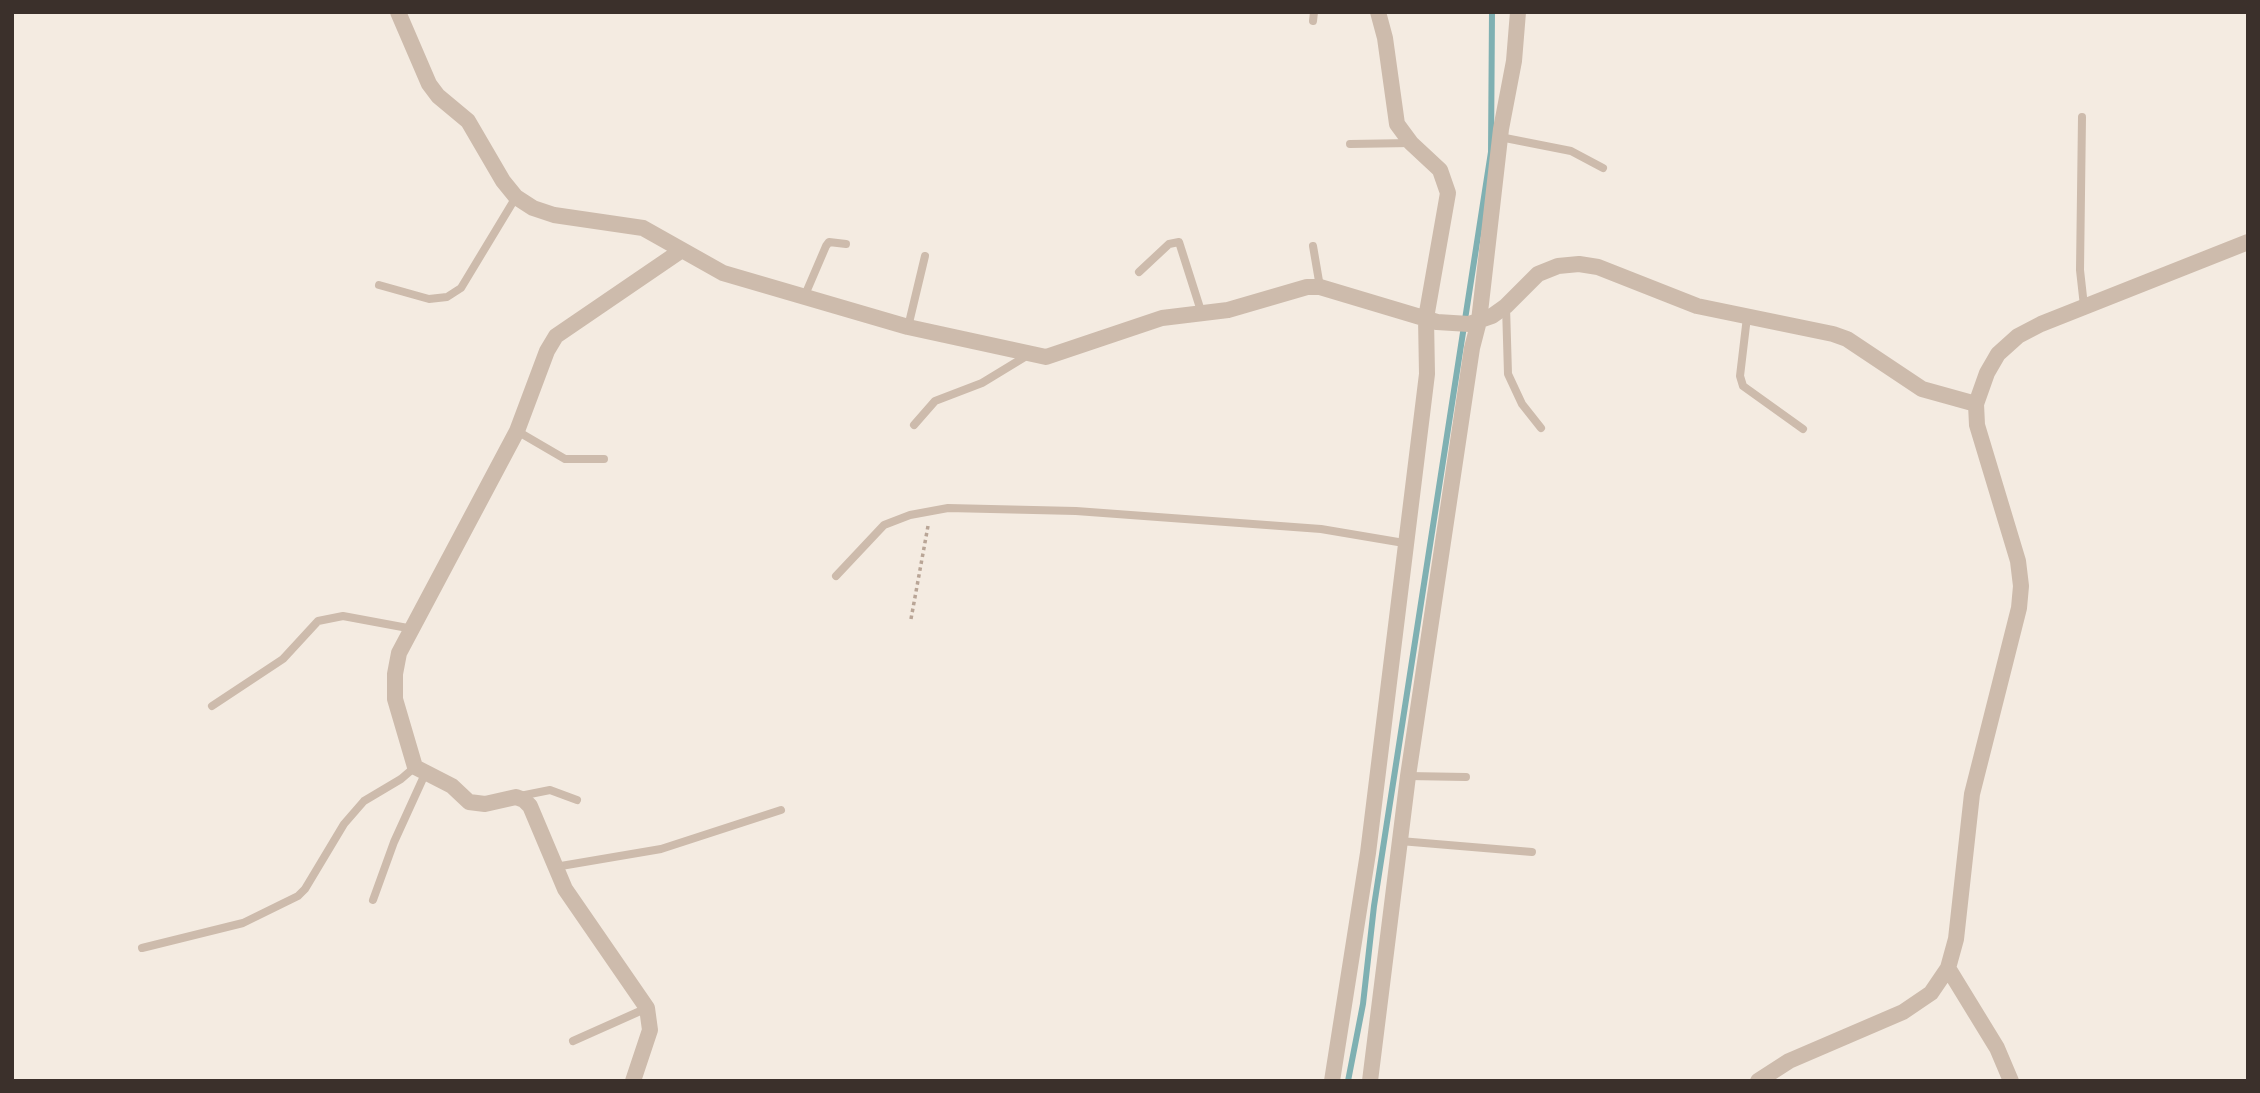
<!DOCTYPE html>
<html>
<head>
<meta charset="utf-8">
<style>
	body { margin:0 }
	#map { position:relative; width:2260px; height:1093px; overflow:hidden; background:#f4ebe1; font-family:"IBM Plex Sans",sans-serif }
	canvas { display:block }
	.frame { position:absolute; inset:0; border:14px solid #3b302b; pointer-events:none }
</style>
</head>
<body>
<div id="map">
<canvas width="2260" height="1093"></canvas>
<div class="frame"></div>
</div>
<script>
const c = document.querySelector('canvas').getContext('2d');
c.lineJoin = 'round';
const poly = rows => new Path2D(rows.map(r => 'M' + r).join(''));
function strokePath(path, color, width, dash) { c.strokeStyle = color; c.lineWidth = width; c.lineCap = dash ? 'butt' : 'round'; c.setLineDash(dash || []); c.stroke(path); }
strokePath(poly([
	[1348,1081,1363,1004,1374,906,1491,152,1492,12]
]), '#7fb0b2', 6);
strokePath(poly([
	[911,619,928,526]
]), '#b9a596', 3.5, [3.5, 3.5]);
strokePath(poly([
	[1313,21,1314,12],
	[2082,117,2080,270,2084,306],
	[1500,137,1571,151,1603,168],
	[1350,144,1411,143],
	[1313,246,1320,287],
	[1139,272,1169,244,1179,242,1201,311],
	[379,285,429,299,447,297,461,288,516,197],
	[805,295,826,246,829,242,846,244],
	[1506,306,1508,374,1522,404,1541,428],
	[1747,317,1740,376,1743,386,1803,429],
	[908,327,925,256],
	[914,425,935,401,982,383,1028,355],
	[517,431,565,459,604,459],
	[836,576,884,525,910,515,948,508,1076,511,1321,529,1404,543],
	[212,706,283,659,318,621,343,616,413,629],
	[1408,776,1466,777],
	[520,796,550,790,577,800],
	[1400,841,1532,852],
	[555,867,661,849,781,810],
	[373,900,394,842,425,774],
	[142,948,243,923,298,896,305,889,344,824,364,801,401,779,415,767],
	[573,1041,647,1008]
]), '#cdbbac', 8);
strokePath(poly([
	[398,12,429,84,438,96,468,121,503,181,516,197,533,208,554,215,643,228,723,273,908,327,1046,357,1162,318,1228,310,1307,287,1320,287,1437,322,1469,324,1492,316,1506,306,1538,274,1558,266,1579,264,1598,267,1697,306,1833,334,1847,339,1922,389,1976,404],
	[1948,968,1997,1048,2011,1081],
	[633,1081,650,1030,647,1008,565,889,530,806,524,800,516,797,485,804,469,802,452,786,415,767,395,699,395,674,399,653,517,431,547,351,556,336,682,250],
	[1332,1081,1368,853,1427,374,1426,318,1448,193,1440,170,1411,143,1397,124,1385,38,1378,12],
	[1370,1081,1408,776,1472,348,1479,321,1501,129,1514,61,1518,12],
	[1758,1081,1789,1061,1903,1012,1931,993,1948,968,1956,939,1972,794,2019,608,2021,586,2018,561,1977,425,1976,404,1987,373,1998,354,2018,336,2041,324,2248,242]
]), '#cdbbac', 16);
</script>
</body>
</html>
